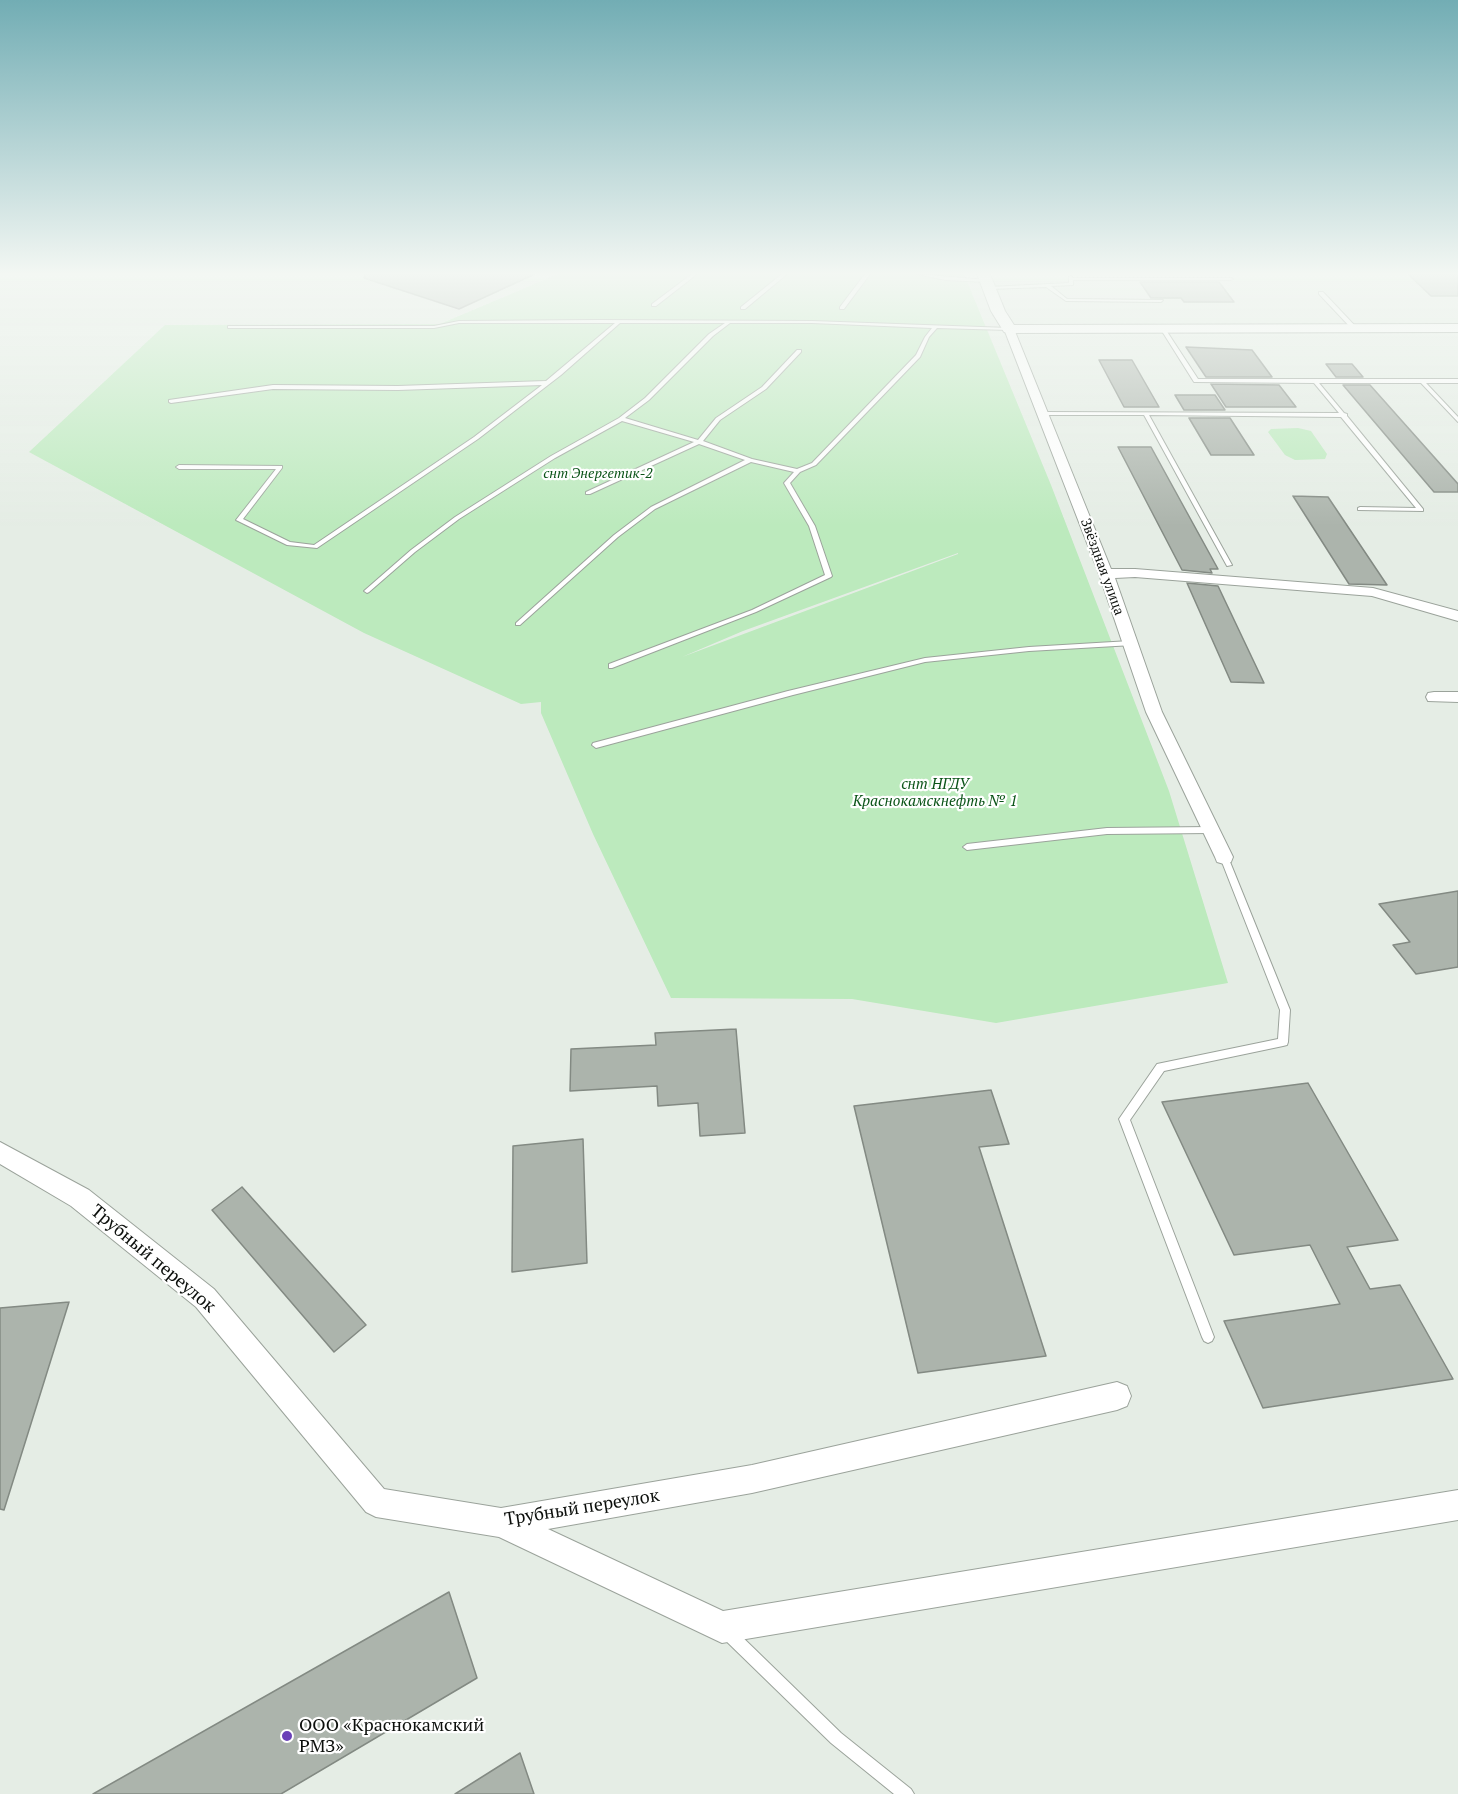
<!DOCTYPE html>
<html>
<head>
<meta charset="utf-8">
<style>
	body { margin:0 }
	canvas { display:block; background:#e5ede5 }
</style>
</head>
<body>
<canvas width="1458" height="1794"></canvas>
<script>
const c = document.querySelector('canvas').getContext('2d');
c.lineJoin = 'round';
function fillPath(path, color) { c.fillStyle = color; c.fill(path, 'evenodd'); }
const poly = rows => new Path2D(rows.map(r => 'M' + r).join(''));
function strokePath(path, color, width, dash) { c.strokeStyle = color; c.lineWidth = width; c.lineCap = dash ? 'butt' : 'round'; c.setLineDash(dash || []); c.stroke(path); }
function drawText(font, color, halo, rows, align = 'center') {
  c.font = font + ' "PT Serif",serif'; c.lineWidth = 4.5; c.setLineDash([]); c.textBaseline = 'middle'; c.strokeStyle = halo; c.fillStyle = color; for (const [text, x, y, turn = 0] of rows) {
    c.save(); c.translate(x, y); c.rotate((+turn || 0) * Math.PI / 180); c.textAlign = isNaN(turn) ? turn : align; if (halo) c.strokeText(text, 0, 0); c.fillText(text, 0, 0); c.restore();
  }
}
fillPath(poly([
	[558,274,964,274,1051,485,1169,791,1228,983,996,1023,852,999,671,998,593,834,541,713,541,702,521,704,364,633,29,452,165,325,440,324],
	[958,553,958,554,682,657,743,631],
	[1298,428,1311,431,1327,454,1325,459,1295,460,1285,455,1268,432,1271,429]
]), '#bceabd');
const building = poly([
	[365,274,535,274,459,309,364,278,365,274],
	[1408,274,1458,274,1458,296,1431,296,1408,274],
	[1140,282,1219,282,1234,302,1184,302,1181,298,1151,298,1140,282],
	[1186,347,1252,350,1272,377,1206,377,1186,347],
	[1099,360,1132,360,1159,407,1124,407,1099,360],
	[1326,364,1352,364,1363,377,1336,377,1326,364],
	[1211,384,1279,385,1296,407,1226,407,1211,384],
	[1343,385,1370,385,1458,484,1458,492,1434,492,1343,385],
	[1175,395,1215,395,1225,410,1184,410,1175,395],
	[1189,418,1230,418,1254,455,1211,455,1189,418],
	[1118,447,1151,447,1218,569,1210,569,1212,573,1182,570,1118,447],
	[1293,496,1328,497,1387,585,1349,584,1293,496],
	[1187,583,1218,586,1264,683,1231,682,1187,583],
	[1458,891,1458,967,1416,974,1393,945,1410,942,1379,904,1458,891],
	[736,1029,745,1133,700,1136,698,1103,658,1106,657,1086,570,1091,571,1049,656,1045,655,1033,736,1029],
	[1308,1083,1398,1240,1347,1247,1370,1289,1400,1285,1453,1379,1263,1408,1224,1321,1340,1304,1310,1245,1234,1255,1162,1102,1308,1083],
	[991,1090,1009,1144,979,1147,1046,1356,918,1373,854,1106,991,1090],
	[583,1139,587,1263,512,1272,513,1146,583,1139],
	[242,1187,366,1325,334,1352,212,1210,242,1187],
	[69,1302,4,1510,0,1509,0,1308,69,1302],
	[449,1592,477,1678,281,1794,93,1794,449,1592],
	[520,1753,534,1794,455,1794,520,1753]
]);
fillPath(building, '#acb4ac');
strokePath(building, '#838a83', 1.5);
const lane = poly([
	[692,274,697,274,656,306,652,306,652,304,692,274],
	[782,274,787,274,745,309,741,309,741,307,782,274],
	[865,274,870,274,844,309,840,309,840,307,865,274],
	[917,274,986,280,988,281,986,282,946,280,917,274],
	[1071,276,1073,278,1231,278,1233,279,1231,280,1073,280,1073,285,1051,286,1067,299,1163,300,1161,302,1066,301,1046,287,989,289,987,288,989,287,1069,283,1069,277,1071,276],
	[1319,292,1323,292,1357,328,1357,330,1353,330,1319,294,1319,292],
	[598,320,812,321,1009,328,1011,329,1009,330,937,328,929,337,920,357,816,465,800,472,790,483,815,526,832,576,831,577,756,612,612,668,609,668,609,664,752,610,825,575,809,526,784,483,794,472,751,462,655,509,618,537,520,625,516,625,516,623,614,535,651,507,745,460,699,444,590,494,586,494,586,492,694,442,622,421,555,458,459,519,415,552,369,592,367,593,364,591,411,550,455,517,551,456,619,418,645,398,709,334,725,323,620,323,561,375,478,439,317,548,287,545,236,520,276,469,179,469,176,467,179,465,282,466,282,468,243,519,290,542,314,545,474,437,542,385,398,390,273,389,171,403,169,402,169,400,273,385,398,386,546,381,615,323,459,323,434,328,228,328,228,326,434,326,459,321,598,320],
	[730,323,812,323,932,328,925,337,916,355,812,463,797,469,752,459,703,441,720,420,766,389,801,352,801,350,797,350,762,387,716,418,698,440,625,418,649,400,713,336,730,323],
	[1160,327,1164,327,1198,379,1458,379,1458,383,1426,383,1458,417,1458,422,1421,383,1319,383,1344,413,1347,414,1347,416,1423,509,1423,511,1358,510,1358,508,1360,507,1416,508,1341,417,1149,415,1232,565,1227,566,1144,415,1043,415,1041,414,1041,412,1339,413,1314,383,1194,382,1160,328,1160,327],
	[1130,641,1134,643,1133,645,1029,651,925,662,793,695,596,748,592,745,593,743,788,691,925,658,1029,647,1130,641],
	[1211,827,1215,830,1211,833,1107,834,967,850,963,847,967,844,1107,828,1211,827],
	[1224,854,1228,857,1290,1010,1288,1042,1287,1045,1283,1046,1164,1071,1130,1120,1214,1337,1212,1341,1208,1343,1204,1341,1202,1337,1119,1119,1157,1064,1278,1039,1280,1010,1220,857,1224,854],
	[728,1626,733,1628,841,1733,911,1789,914,1794,894,1794,831,1743,723,1638,721,1633,723,1628,728,1626]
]);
const street = poly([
	[1009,326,1014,329,1111,569,1135,569,1373,588,1458,611,1458,621,1372,596,1135,577,1115,578,1162,712,1233,857,1231,862,1224,864,1217,862,1215,857,1146,712,1099,574,1004,329,1009,326],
	[1434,692,1458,692,1458,702,1428,701,1426,697,1428,693,1434,692],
	[0,1142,89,1190,214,1289,384,1489,501,1508,752,1465,1117,1382,1127,1386,1131,1396,1127,1406,1117,1410,752,1493,548,1529,723,1611,1458,1490,1458,1520,722,1643,499,1537,376,1517,366,1512,196,1307,71,1206,0,1164,0,1142]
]);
const secondary = poly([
	[977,274,990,274,1005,311,1014,325,1458,324,1458,332,1009,333,1004,332,991,311,977,274]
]);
strokePath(lane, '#9ba39b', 2);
strokePath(street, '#9ba39b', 2);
strokePath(secondary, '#9ba39b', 2);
fillPath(lane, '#fff');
fillPath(street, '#fff');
fillPath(secondary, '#fff');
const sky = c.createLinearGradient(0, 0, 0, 526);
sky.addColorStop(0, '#72adb4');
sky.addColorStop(0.52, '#f3f7f3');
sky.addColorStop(1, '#f3f7f300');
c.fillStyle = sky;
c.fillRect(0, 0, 1458, 526);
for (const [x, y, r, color] of [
	[287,1736,6,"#6a40b8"]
]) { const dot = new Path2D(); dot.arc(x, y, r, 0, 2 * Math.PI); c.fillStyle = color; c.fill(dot); strokePath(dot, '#fff', 2); }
drawText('italic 14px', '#0b5418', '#fff', [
	["снт Энергетик-2",598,474]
]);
drawText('14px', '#0c0f0c', '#fff', [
	["Звёздная улица",1102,567,70]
]);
drawText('italic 15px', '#0b5418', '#fff', [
	["снт НГДУ",935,785],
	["Краснокамскнефть № 1",935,802]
]);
drawText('18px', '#0c0f0c', '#fff', [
	["Трубный переулок",153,1259,40],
	["Трубный переулок",582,1508,-9]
]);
drawText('18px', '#0c0f0c', '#fff', [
	["ООО «Краснокамский",299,1726],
	["РМЗ»",299,1747]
], 'left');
</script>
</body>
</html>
